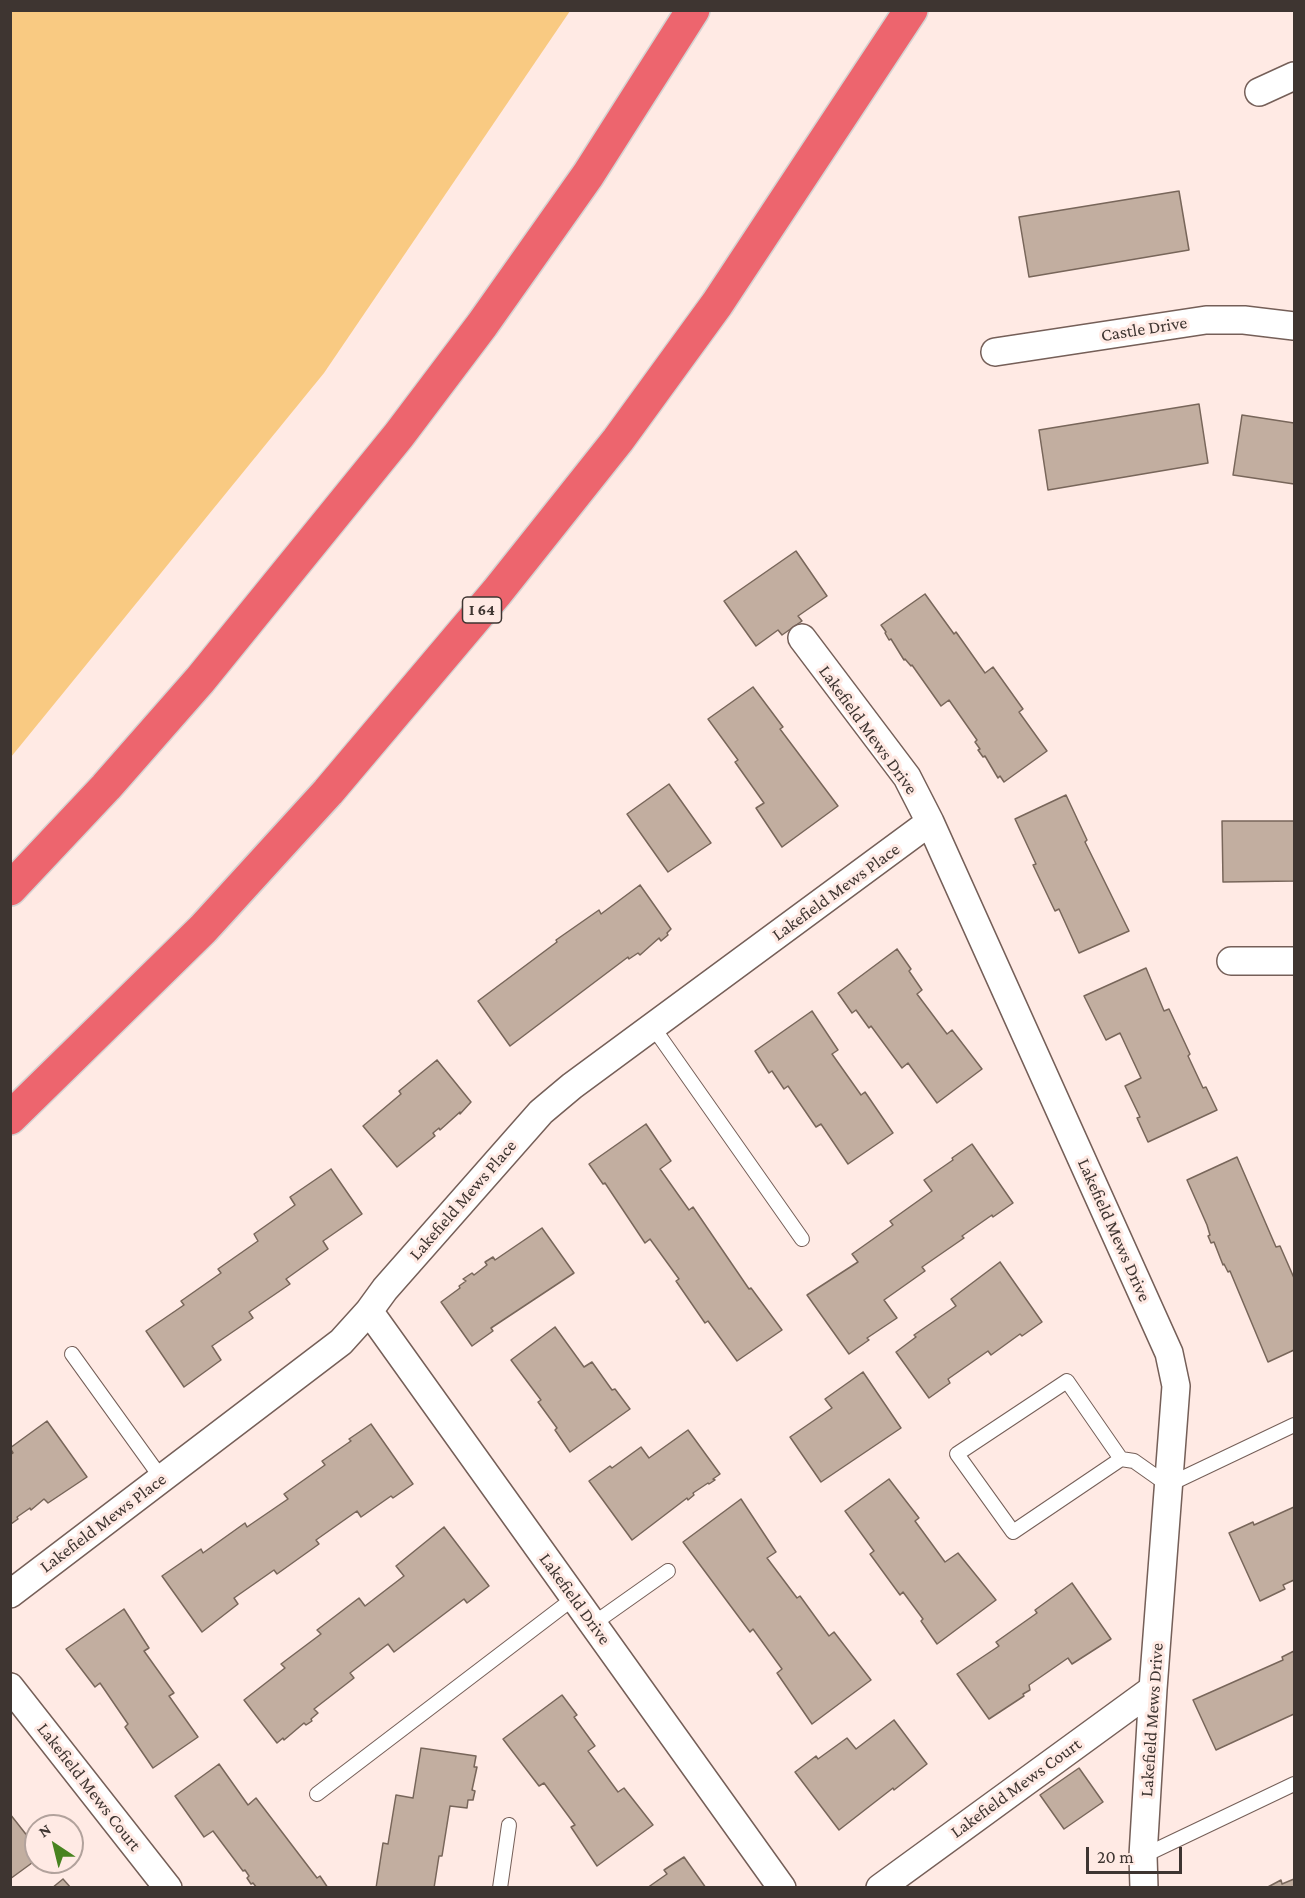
<!DOCTYPE html>
<html>
<head>
<meta charset="utf-8">
<style>
	body { margin:0 }
	#map { position:relative; width:1305px; height:1898px; overflow:hidden; background:#ffeae4; font-family:"Crimson Pro",serif }
	canvas { display:block }
	.frame { position:absolute; inset:0; border:12px solid #3e3531; pointer-events:none }
	.north { position:absolute; left:24px; top:1814px; width:60px; height:60px; box-sizing:border-box; background:#ffeae4; border:2px solid #b2a29c; border-radius:50%; rotate:325deg; font-size:16px; font-weight:700; line-height:24px; text-align:center; color:#3e3531 }
	.north::after { content:''; display:block; margin:auto; width:21px; height:27px; background:#48831f; clip-path:polygon(50% 0,100% 100%,50% 72%,0 100%) }
	.scale { position:absolute; left:1086px; top:1847px; width:96px; height:27px; box-sizing:border-box; border:3px solid #3e3531; border-top:0; padding-left:8px; font-size:18px; line-height:21px; white-space:nowrap; color:#3e3531; -webkit-text-stroke:4px #ffeae4; paint-order:stroke }
</style>
</head>
<body>
<div id="map">
<canvas width="1305" height="1898"></canvas>
<div class="frame"></div>
<div class="north">N</div>
<div class="scale">20 m</div>
</div>
<script>
const c = document.querySelector('canvas').getContext('2d');
c.lineJoin = 'round';
function fillPath(path, color) { c.fillStyle = color; c.fill(path, 'evenodd'); }
const poly = rows => new Path2D(rows.map(r => 'M' + r).join(''));
function strokePath(path, color, width, dash) { c.strokeStyle = color; c.lineWidth = width; c.lineCap = dash ? 'butt' : 'round'; c.setLineDash(dash || []); c.stroke(path); }
function drawText(font, color, halo, rows, align = 'center') {
  c.font = font + ' "Crimson Pro",serif'; c.lineWidth = 6; c.setLineDash([]); c.textBaseline = 'middle'; c.strokeStyle = halo; c.fillStyle = color; for (const [text, x, y, turn = 0] of rows) {
    c.save(); c.translate(x, y); c.rotate((+turn || 0) * Math.PI / 180); c.textAlign = isNaN(turn) ? turn : align; if (halo) c.strokeText(text, 0, 0); c.fillText(text, 0, 0); c.restore();
  }
}
fillPath(poly([
	[11,10,570,11,324,373,11,757]
]), '#f9ca82');
const building = poly([
	[1179,191,1189,250,1029,277,1019,217,1179,191],
	[1199,404,1208,463,1048,490,1039,430,1199,404],
	[1242,415,1294,423,1294,484,1233,475,1242,415],
	[796,551,827,596,798,616,802,621,782,635,778,630,756,646,724,601,796,551],
	[925,594,954,634,956,632,985,673,993,667,1023,709,1019,712,1047,751,1004,782,1000,776,998,778,985,756,983,757,978,750,980,749,975,742,977,740,949,700,941,706,912,665,911,666,905,659,904,660,891,639,889,640,885,633,886,632,881,625,925,594],
	[753,687,783,727,780,729,838,806,782,847,756,808,764,803,735,762,738,760,708,719,753,687],
	[669,784,711,843,668,872,627,814,669,784],
	[1066,795,1087,840,1085,842,1129,931,1079,953,1059,909,1055,911,1033,865,1036,864,1015,819,1066,795],
	[1222,821,1294,821,1294,881,1223,882,1222,821],
	[640,885,671,929,667,933,668,935,661,941,659,938,640,955,638,953,629,959,628,957,510,1046,478,1001,557,942,556,940,599,910,601,914,640,885],
	[897,949,911,969,909,971,922,990,917,994,947,1034,952,1030,982,1069,937,1103,908,1063,902,1068,871,1026,869,1028,856,1010,852,1013,838,993,897,949],
	[1146,968,1164,1011,1169,1009,1190,1054,1188,1056,1203,1088,1206,1087,1217,1110,1148,1142,1137,1118,1140,1117,1125,1086,1141,1078,1120,1033,1106,1040,1084,996,1146,968],
	[812,1011,838,1050,832,1054,861,1095,865,1092,893,1133,848,1164,821,1124,816,1127,788,1086,784,1089,772,1071,769,1073,755,1051,812,1011],
	[437,1060,471,1102,460,1114,460,1112,440,1130,439,1128,433,1133,435,1136,397,1167,363,1126,401,1094,399,1091,437,1060],
	[646,1124,671,1161,660,1169,689,1210,693,1207,749,1289,751,1288,782,1330,737,1361,708,1321,705,1323,676,1281,679,1279,650,1239,645,1243,605,1183,603,1184,589,1164,646,1124],
	[972,1144,1013,1203,993,1217,992,1215,962,1236,964,1238,922,1267,925,1271,884,1300,897,1318,867,1338,869,1340,849,1354,807,1295,858,1262,852,1254,893,1225,890,1221,932,1191,924,1180,953,1160,952,1158,972,1144],
	[1237,1157,1276,1247,1280,1246,1294,1278,1294,1350,1268,1362,1230,1271,1228,1272,1224,1264,1223,1265,1214,1242,1211,1243,1208,1236,1210,1235,1207,1225,1187,1180,1237,1157],
	[331,1169,362,1214,323,1241,328,1249,286,1279,290,1284,249,1312,253,1318,212,1346,221,1360,184,1387,146,1331,184,1305,181,1301,221,1273,218,1269,258,1241,254,1234,295,1205,290,1197,331,1169],
	[542,1228,574,1273,491,1328,493,1331,472,1346,441,1302,460,1288,459,1286,466,1281,463,1279,472,1273,474,1275,487,1265,485,1262,493,1257,495,1260,542,1228],
	[1000,1262,1042,1322,1022,1336,1020,1334,991,1355,988,1351,948,1379,950,1383,929,1398,896,1352,916,1337,914,1335,956,1306,951,1299,1000,1262],
	[555,1327,584,1367,592,1362,612,1390,615,1389,630,1409,570,1452,555,1430,557,1428,538,1402,541,1400,511,1360,555,1327],
	[863,1372,901,1428,821,1482,790,1437,832,1408,825,1399,863,1372],
	[47,1421,87,1477,48,1503,44,1499,31,1510,30,1508,17,1517,18,1519,11,1524,10,1455,13,1453,10,1448,47,1421],
	[371,1424,413,1484,393,1498,391,1496,361,1517,357,1511,316,1540,319,1544,277,1574,274,1570,234,1598,238,1604,202,1632,162,1576,201,1549,203,1553,245,1523,247,1527,288,1499,284,1494,325,1465,322,1461,351,1441,349,1439,371,1424],
	[688,1430,720,1474,713,1479,715,1480,709,1484,708,1483,693,1493,694,1495,688,1500,687,1498,632,1540,589,1481,610,1466,612,1468,641,1447,649,1458,688,1430],
	[889,1479,919,1518,915,1521,945,1562,958,1553,996,1600,937,1644,921,1621,923,1619,903,1592,900,1595,870,1554,874,1551,845,1511,889,1479],
	[741,1499,776,1552,767,1558,797,1598,800,1596,829,1636,834,1632,871,1680,812,1724,777,1673,782,1669,753,1629,750,1632,683,1542,741,1499],
	[1294,1507,1294,1580,1283,1585,1285,1589,1260,1601,1229,1533,1253,1522,1254,1525,1294,1507],
	[444,1527,489,1586,467,1603,464,1599,394,1652,388,1644,350,1673,354,1678,314,1709,318,1713,311,1719,312,1721,306,1725,304,1723,284,1740,283,1738,277,1743,244,1700,285,1668,281,1664,321,1634,317,1630,359,1598,365,1606,404,1576,396,1566,444,1527],
	[1072,1583,1111,1639,1072,1664,1068,1658,1029,1685,1030,1690,1023,1694,1024,1696,989,1719,957,1674,999,1646,996,1642,1037,1613,1035,1610,1072,1583],
	[124,1609,149,1648,144,1651,174,1693,169,1696,198,1737,153,1768,125,1727,128,1724,100,1683,95,1687,66,1649,124,1609],
	[1294,1651,1294,1714,1216,1750,1193,1700,1283,1660,1282,1657,1294,1651],
	[562,1695,577,1715,574,1717,595,1746,588,1751,618,1792,624,1788,653,1825,597,1866,571,1827,575,1825,544,1783,539,1786,503,1739,562,1695],
	[894,1720,927,1764,894,1790,893,1788,839,1830,795,1772,816,1756,818,1759,847,1738,856,1749,894,1720],
	[421,1748,476,1756,474,1767,477,1767,472,1790,475,1791,473,1800,468,1800,467,1808,450,1806,442,1856,439,1856,434,1888,376,1888,383,1843,388,1844,396,1795,413,1798,421,1748],
	[219,1764,248,1805,256,1798,317,1878,320,1876,328,1888,257,1888,253,1883,251,1884,247,1878,249,1876,245,1870,243,1871,213,1831,204,1837,175,1796,219,1764],
	[1079,1768,1103,1802,1064,1829,1040,1795,1079,1768],
	[10,1814,36,1847,36,1860,10,1879,10,1814],
	[684,1857,706,1888,647,1888,667,1874,664,1870,684,1857],
	[63,1879,71,1888,52,1888,63,1879],
	[1294,1879,1294,1888,1266,1888,1281,1880,1282,1884,1294,1879]
]);
fillPath(building, '#c2aea0');
strokePath(building, '#78665a', 1.5);
const service = poly([
	[653,1027,802,1239],
	[72,1354,162,1479],
	[1121,1459,1013,1532,957,1454,1067,1381,1121,1459,1134,1461,1168,1485,1294,1425],
	[593,1624,668,1571],
	[317,1794,574,1598],
	[1143,1856,1294,1784],
	[500,1888,509,1825]
]);
const minor = poly([
	[1259,92,1294,76],
	[995,352,1206,320,1244,320,1294,326],
	[802,638,907,777,930,822,1169,1353,1176,1386,1153,1689,1143,1856,1144,1888],
	[1231,961,1294,961],
	[369,1311,782,1888],
	[10,1594,341,1342,369,1311,385,1289,541,1112,572,1086,930,822],
	[10,1687,168,1888],
	[880,1888,1153,1689]
]);
const motorway = poly([
	[10,889,106,787,200,680,399,435,482,325,588,175,693,10],
	[10,1118,203,929,328,792,497,592,618,440,717,304,911,10]
]);
strokePath(service, '#755f58', 16);
strokePath(minor, '#755f58', 30);
strokePath(motorway, '#d5d3d2', 36);
strokePath(service, '#fff', 14);
strokePath(minor, '#fff', 27);
strokePath(motorway, '#ed656e', 33);
for (const [x, y, w] of [
	[482,610,39]
]) { const box = new Path2D(); box.roundRect(x - w / 2, y - 13, w, 26, 4.5); c.fillStyle = '#ffeae4'; c.fill(box); strokePath(box, '#3e3531', 1.5); }
drawText('bold 16px', '#3e3531', null, [
	["I 64",482,610]
]);
drawText('18px', '#3e3531', '#ffeae4', [
	["Castle Drive",1144,329,-9],
	["Lakefield Mews Drive",868,730,54],
	["Lakefield Mews Place",836,892,-36],
	["Lakefield Mews Place",463,1200,-49],
	["Lakefield Mews Drive",1114,1230,66],
	["Lakefield Mews Place",103,1523,-37],
	["Lakefield Drive",575,1599,54],
	["Lakefield Mews Drive",1152,1720,-86],
	["Lakefield Mews Court",89,1787,52],
	["Lakefield Mews Court",1016,1788,-36]
]);
</script>
</body>
</html>
